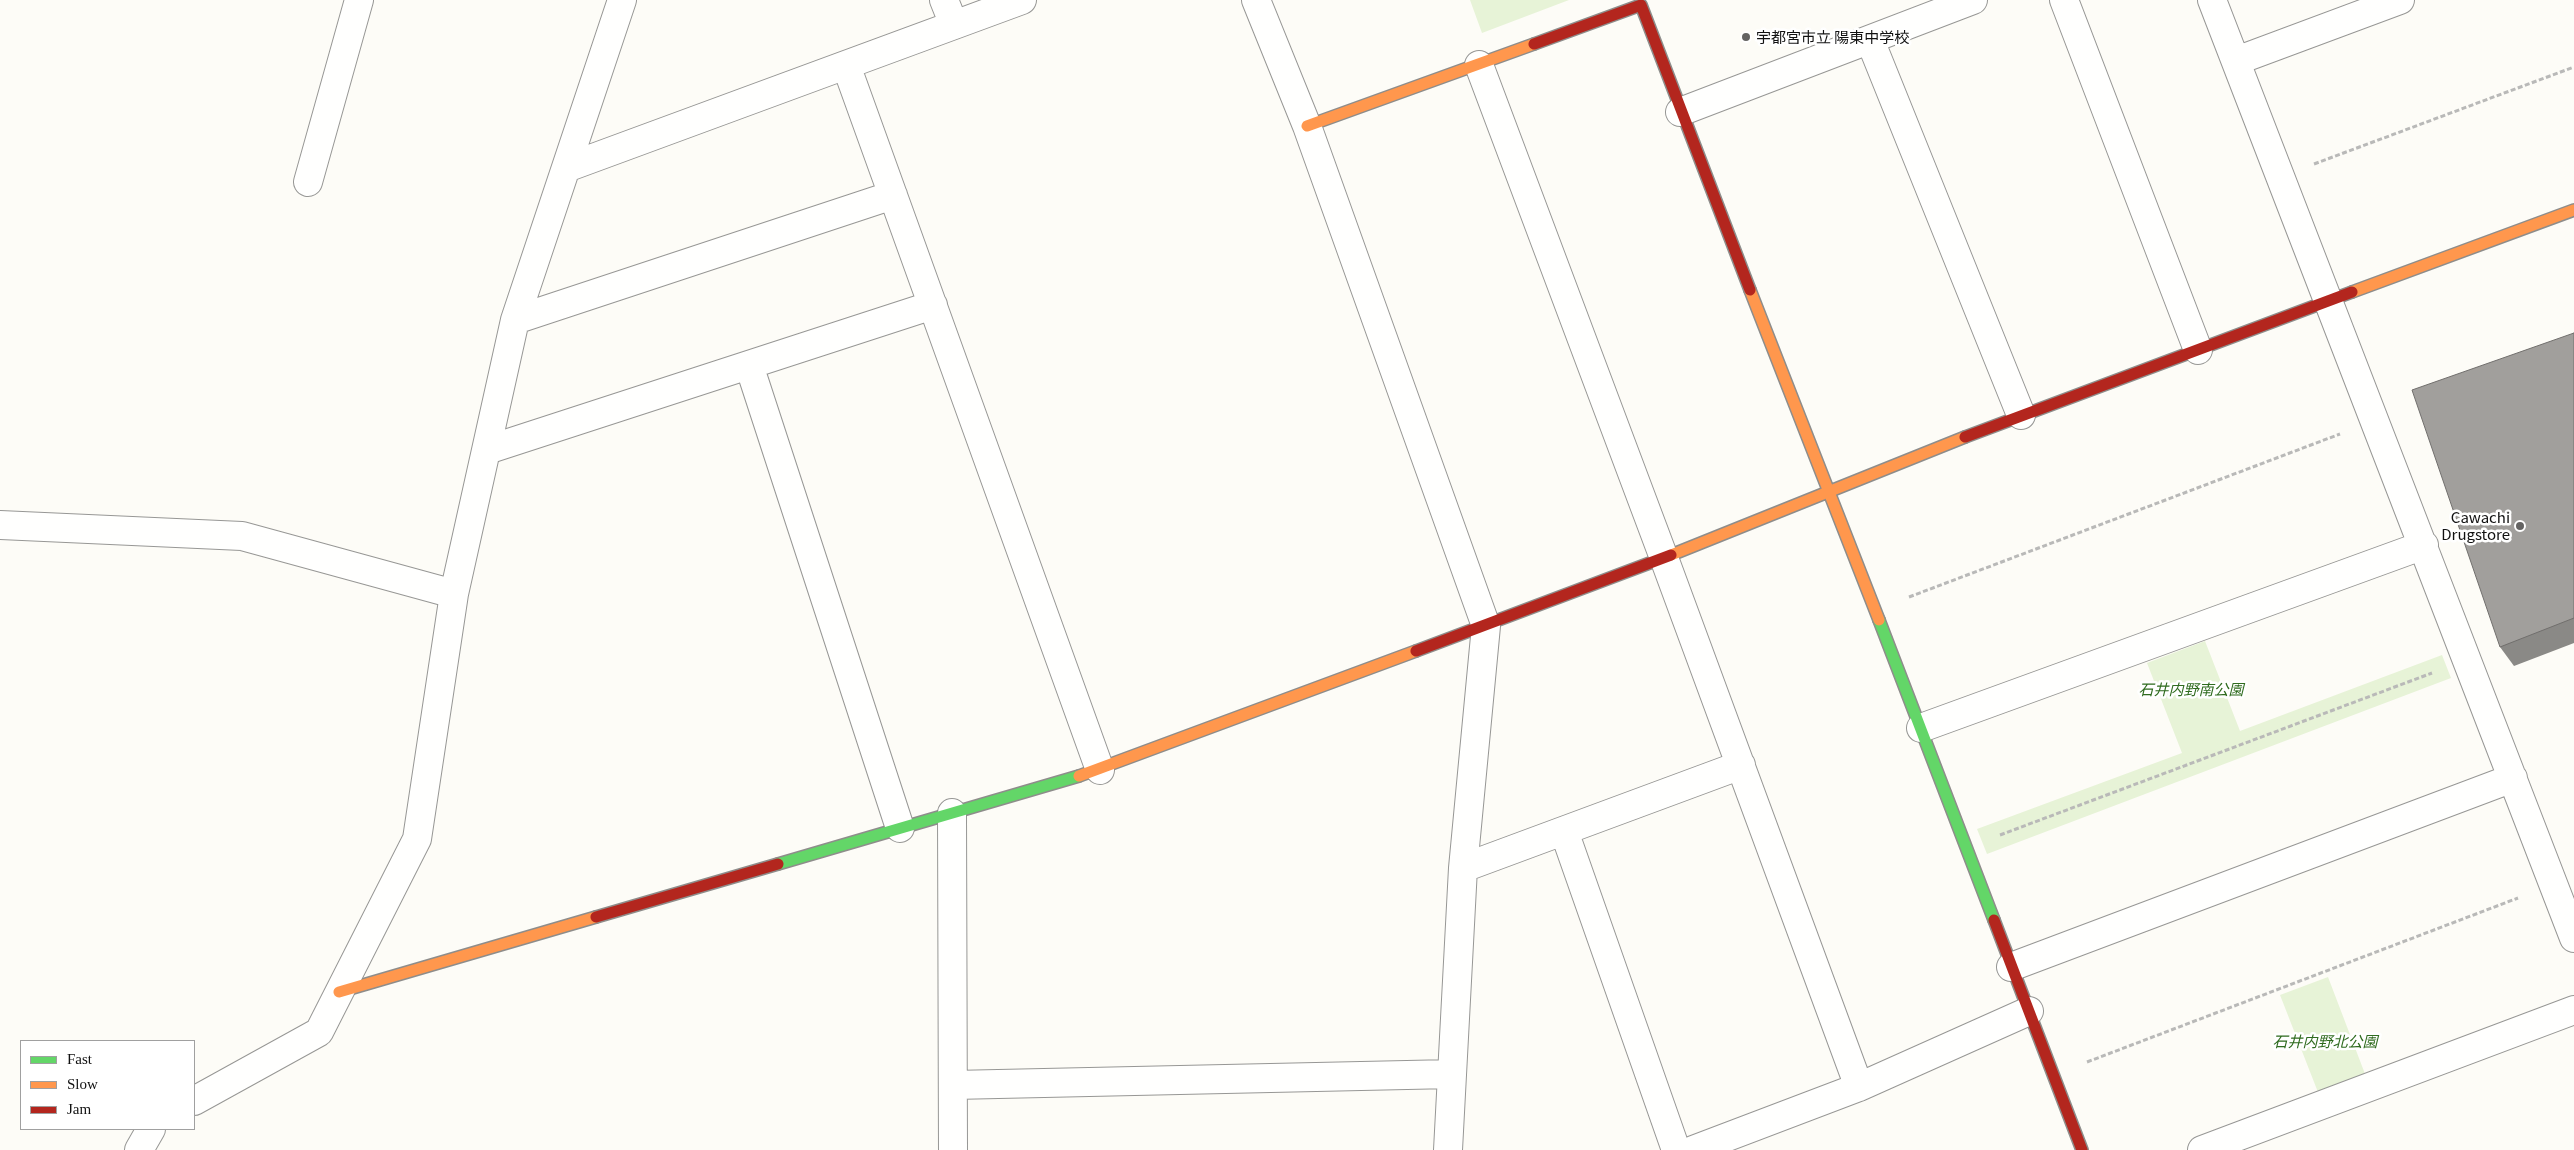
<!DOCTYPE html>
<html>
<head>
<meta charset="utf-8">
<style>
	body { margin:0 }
	#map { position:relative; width:2574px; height:1150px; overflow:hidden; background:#fdfcf7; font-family:Georgia,serif }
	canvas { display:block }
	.legend { position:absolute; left:20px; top:1040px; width:175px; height:90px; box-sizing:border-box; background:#fff; border:1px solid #a0a0a0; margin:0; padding:6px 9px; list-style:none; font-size:15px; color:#111 }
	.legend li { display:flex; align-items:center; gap:10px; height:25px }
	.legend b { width:25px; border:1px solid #a0a0a0 }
</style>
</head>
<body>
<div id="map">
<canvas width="2574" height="1150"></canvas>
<ul class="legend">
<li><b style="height:6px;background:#63d668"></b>Fast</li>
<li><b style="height:6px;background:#ff974d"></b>Slow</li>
<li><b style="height:6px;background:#b3261e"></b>Jam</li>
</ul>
</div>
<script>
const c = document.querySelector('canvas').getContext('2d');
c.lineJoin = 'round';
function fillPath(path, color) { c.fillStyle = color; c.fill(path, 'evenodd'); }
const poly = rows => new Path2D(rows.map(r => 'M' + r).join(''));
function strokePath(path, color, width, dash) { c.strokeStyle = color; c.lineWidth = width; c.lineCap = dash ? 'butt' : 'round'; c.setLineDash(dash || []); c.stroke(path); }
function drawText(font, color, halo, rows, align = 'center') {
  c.font = font + ' Georgia,"Noto Sans JP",serif'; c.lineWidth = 5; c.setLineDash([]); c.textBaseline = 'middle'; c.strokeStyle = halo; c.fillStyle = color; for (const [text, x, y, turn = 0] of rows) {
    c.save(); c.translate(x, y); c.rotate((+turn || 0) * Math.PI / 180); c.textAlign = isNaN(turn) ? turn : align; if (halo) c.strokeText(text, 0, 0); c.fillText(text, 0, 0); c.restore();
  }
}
fillPath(poly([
	[1470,0,1569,0,1482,33],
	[2205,641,2240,731,2442,655,2451,678,1987,854,1977,829,2182,753,2147,663],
	[2328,977,2370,1087,2323,1105,2280,995]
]), '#e7f3d7');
const street = poly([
	[944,0,954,25],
	[1256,0,1307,126,1486,626,1463,868,1448,1150],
	[2064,0,2198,350],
	[2212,0,2574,938],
	[1870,40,2021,415],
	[2236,61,2400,0],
	[846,65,1100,770],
	[1479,65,1664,558,1859,1087],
	[1680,112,1973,0],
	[566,168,1022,0],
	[308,182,359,0],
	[515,320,893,195],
	[749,365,900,828],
	[487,450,933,305],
	[0,525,242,536,454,594],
	[1921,728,2424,545],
	[952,813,953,1150],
	[1564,831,1676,1150],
	[1463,868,1741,765],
	[2011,967,2513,778],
	[953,1085,1452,1074],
	[194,1101,319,1032,417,839,454,594,515,320,622,0],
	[139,1150,151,1129],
	[1693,1150,1859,1087,2029,1011],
	[2202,1150,2574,1010]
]);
const fast = poly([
	[1879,620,1994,920],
	[778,864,1079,776]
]);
const slow = poly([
	[1307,126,1534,44],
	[1750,290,1879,620],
	[2352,292,2574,210],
	[1671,555,1965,437],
	[1079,776,1416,651],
	[339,992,596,917]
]);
const jam = poly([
	[1534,44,1641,5,1750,290],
	[1965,437,2352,292],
	[1416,651,1671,555],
	[596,917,778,864],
	[1994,920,2082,1150]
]);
strokePath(street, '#979795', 30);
strokePath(fast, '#8e8d8b', 14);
strokePath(slow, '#8e8d8b', 14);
strokePath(jam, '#8e8d8b', 14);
strokePath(poly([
	[2314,164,2574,67],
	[1909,597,2340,434],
	[2000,835,2432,673],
	[2087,1062,2518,898]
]), '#b9b9b8', 3, [5, 2.5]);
strokePath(street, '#fffffe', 28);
strokePath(fast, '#63d668', 11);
strokePath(slow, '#ff974d', 11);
strokePath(jam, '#b3261e', 11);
fillPath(poly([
	[2574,333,2574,643,2514,666,2500,647]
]), '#8a8986');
const building = poly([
	[2574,333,2574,618,2500,647,2412,390,2574,333]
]);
fillPath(building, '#a19f9c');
strokePath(building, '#716f6d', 1);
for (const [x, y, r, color] of [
	[1746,37,5,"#646362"],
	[2520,526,5,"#646362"]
]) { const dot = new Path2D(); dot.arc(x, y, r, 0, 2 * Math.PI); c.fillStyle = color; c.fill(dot); strokePath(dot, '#fff', 2); }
drawText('15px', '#111', '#fff', [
	["宇都宮市立 陽東中学校",1756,37],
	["Cawachi",2510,517,"right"],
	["Drugstore",2510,534,"right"]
], 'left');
drawText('italic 15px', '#2f6b1f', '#fff', [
	["石井内野南公園",2191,689],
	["石井内野北公園",2325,1041]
]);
</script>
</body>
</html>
